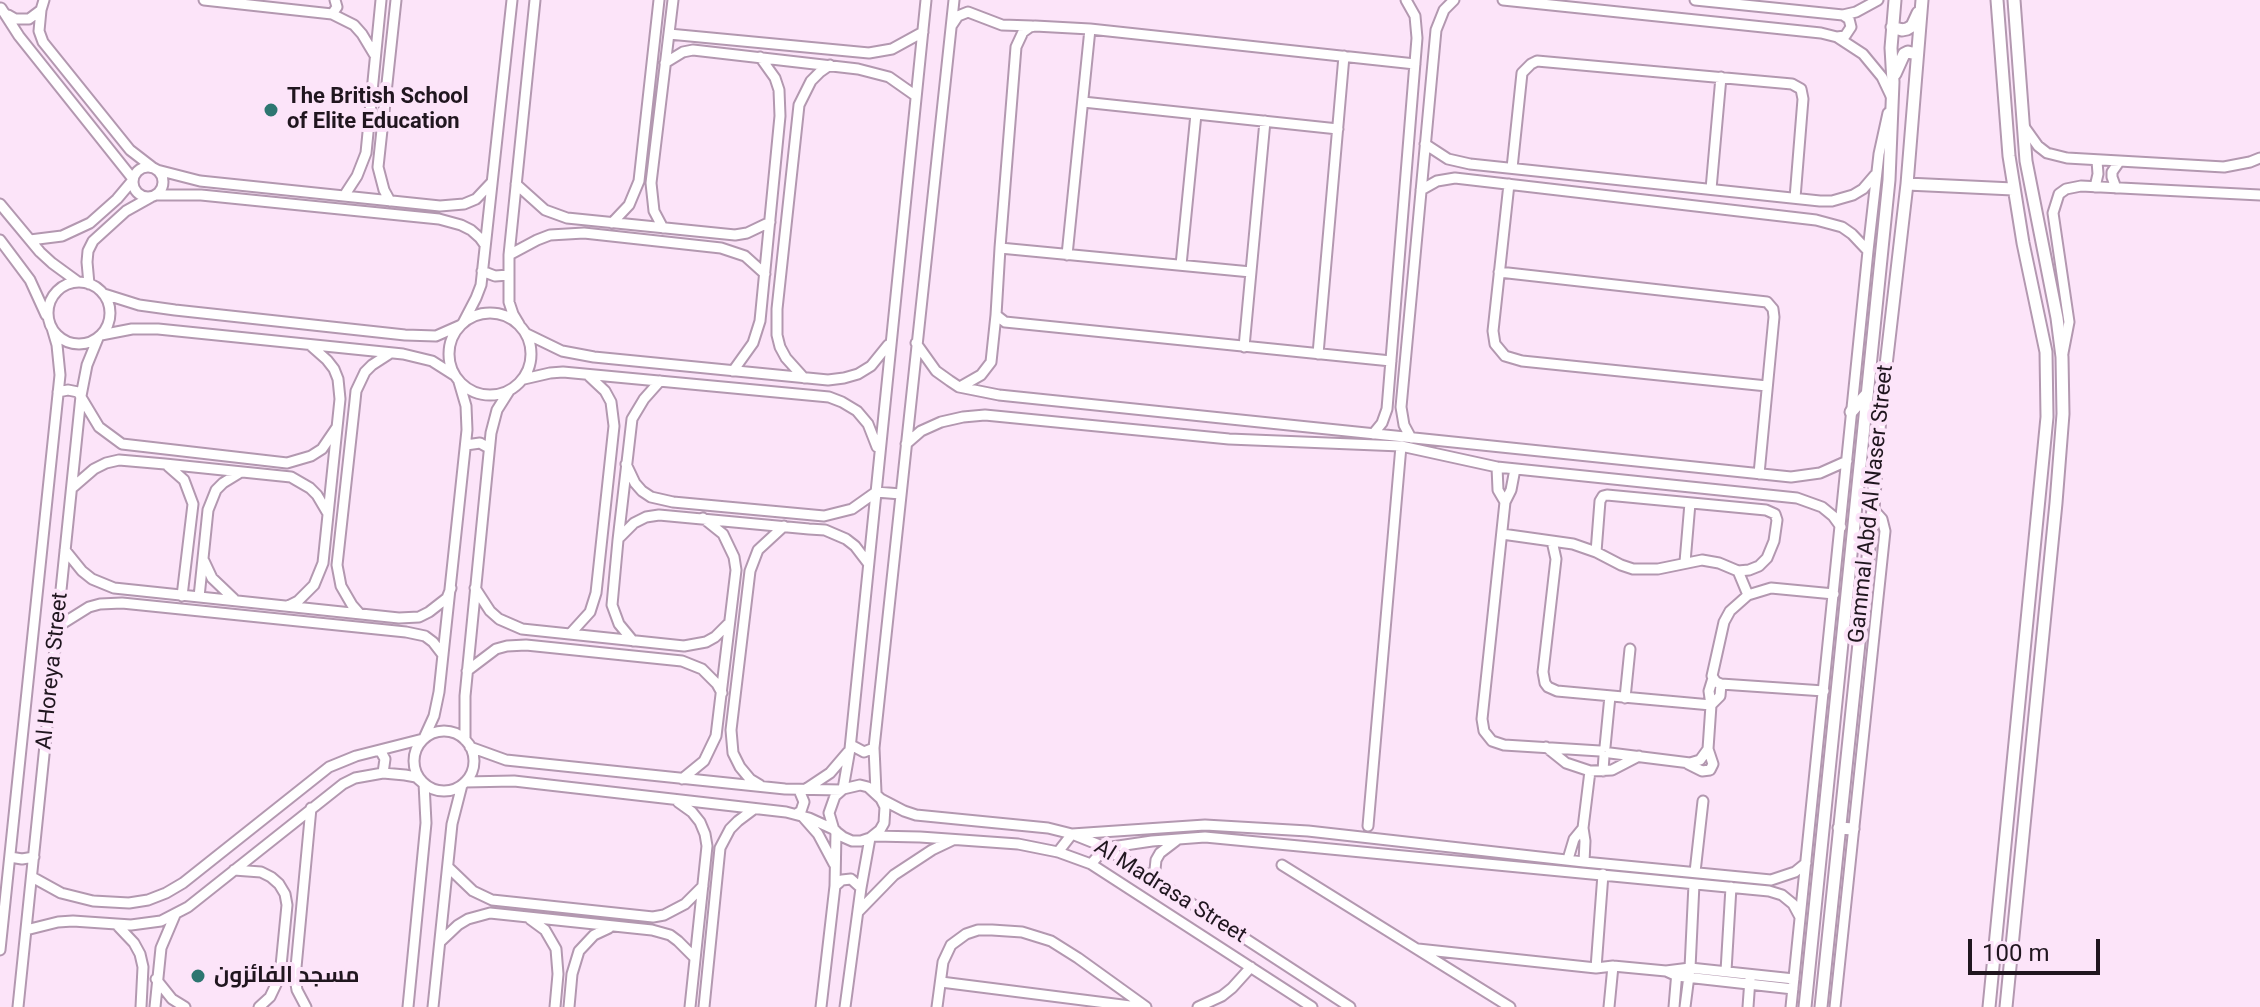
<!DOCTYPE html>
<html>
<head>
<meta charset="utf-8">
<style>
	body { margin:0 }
	#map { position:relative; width:2260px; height:1007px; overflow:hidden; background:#fce4f9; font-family:Roboto,sans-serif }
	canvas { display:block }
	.scale { position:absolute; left:1968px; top:939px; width:132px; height:36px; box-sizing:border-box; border:4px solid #20161f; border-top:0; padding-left:10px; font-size:24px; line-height:28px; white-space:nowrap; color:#20161f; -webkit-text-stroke:6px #fce4f9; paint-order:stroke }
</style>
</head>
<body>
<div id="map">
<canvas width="2260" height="1007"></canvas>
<div class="scale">100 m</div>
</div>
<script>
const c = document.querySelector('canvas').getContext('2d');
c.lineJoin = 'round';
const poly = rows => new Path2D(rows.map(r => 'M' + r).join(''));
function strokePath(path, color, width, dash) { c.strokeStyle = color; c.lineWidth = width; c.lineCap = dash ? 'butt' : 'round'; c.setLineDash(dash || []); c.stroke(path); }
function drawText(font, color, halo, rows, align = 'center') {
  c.font = font + ' Roboto,Cairo,sans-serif'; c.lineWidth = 8; c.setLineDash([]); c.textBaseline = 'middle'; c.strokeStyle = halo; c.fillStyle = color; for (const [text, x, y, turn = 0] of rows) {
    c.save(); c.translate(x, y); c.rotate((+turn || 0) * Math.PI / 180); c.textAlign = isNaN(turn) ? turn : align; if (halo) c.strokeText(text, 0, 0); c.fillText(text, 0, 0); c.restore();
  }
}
const minor = poly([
	[204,0,332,14,354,25,362,34,374,54],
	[1503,0,1821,33,1837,37,1863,54,1882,77,1891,96],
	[1695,0,1843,15,1856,12,1878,0],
	[1,8,19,36,133,179],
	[41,10,39,31,43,42,130,150,152,167],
	[332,14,337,7,335,0],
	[8,15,15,19,29,19,41,10,44,0],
	[952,25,958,16,968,12,1002,25,1032,26],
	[669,34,869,53,892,49,923,32],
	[1837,37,1845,36,1851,27,1849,19,1843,15],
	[665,63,683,52,693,50,858,69,889,77,916,96],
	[1083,102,1338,129],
	[2023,125,2038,146,2047,153,2067,158,2224,167,2250,162,2260,158],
	[1425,144,1448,159,1470,164,1820,201,1832,201,1853,195,1863,189,1875,175],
	'133 182a15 15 0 1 1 30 0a15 15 0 1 1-30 0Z',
	[1512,168,1522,73,1531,64,1537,61,1792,84,1801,89,1803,99,1795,198],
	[157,170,200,181,440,206,464,204,476,199,492,182],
	[516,184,545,210,567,218,735,235,747,233,770,222],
	[1509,184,1493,331,1495,344,1505,356,1522,361,1767,386],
	[2095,187,2098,174,2097,161],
	[2116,188,2112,177,2112,172,2119,162],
	[1711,189,1721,77],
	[1421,190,1437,181,1455,178,1816,220,1842,227,1852,234,1868,251],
	[157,195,201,195,439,219,461,225,471,230,480,238,485,245],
	[344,196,357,176,366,153,381,0],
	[390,201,384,190,378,167,396,0],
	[0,204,40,252,52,263,78,282],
	[612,223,629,205,639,181,659,0],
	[663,228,654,211,651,183,673,0],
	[0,240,30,280,46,315],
	[30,240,62,236,90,223,117,199,133,180],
	[1000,248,1251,272],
	[509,255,537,240,550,235,584,233,721,248,745,256,765,274],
	[1067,255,1090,29],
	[1181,265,1196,114],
	[482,271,495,276,509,275],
	[1499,272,1767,302,1773,309,1774,317,1759,474],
	'48 313a31 31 0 1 1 62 0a31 31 0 1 1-62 0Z',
	[89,284,87,262,88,251,93,241,126,211,151,197],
	[104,294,139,305,175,310,405,335,436,336,461,325],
	'449 354a41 41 0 1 1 82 0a41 41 0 1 1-82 0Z',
	[463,323,476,298,481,285,512,0],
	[519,324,513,314,509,302,509,255,535,0],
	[527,334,562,351,594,357,828,380,844,378,858,374,871,366,888,345],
	[101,335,132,329,158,329,403,354,432,361,454,375],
	[916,343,936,371,950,381,959,387,999,395,1791,477,1820,473,1847,461],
	[1244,347,1265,121],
	[2063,353,2069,322,2053,213,2059,194,2066,189,2081,186,2260,195],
	[1318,354,1344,56],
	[1391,361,1005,322,996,315,1000,248,1016,47,1023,32,1030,27,1035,26,1090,29,1415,64],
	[733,371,753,343,760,321,780,116,779,90,775,78,760,57],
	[804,378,786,358,780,347,777,335,777,309,799,105,811,81,820,72,830,65],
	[524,379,550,373,563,372,829,397,842,402,857,411,868,424,877,447],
	[960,387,981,375,991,362,996,315],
	[58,392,68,390,78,392,99,427,122,444,287,463,311,456,322,449,337,427],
	[1373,434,1382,423,1387,409,1417,38,1415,16,1406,0],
	[1411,438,1404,425,1401,407,1436,30,1444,10,1454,0],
	[906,444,921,431,941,422,963,417,985,415,1229,439,1401,446,1497,467,1797,498,1822,507,1833,516,1841,527],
	[466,445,480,443,489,448],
	[626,464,635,483,642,491,651,497,673,502,824,516,852,509,876,492,901,494],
	[168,466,184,480,193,504,182,596],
	[1497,467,1498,490,1505,502],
	[1515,469,1511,490,1505,502,1482,719,1484,731,1492,741,1504,745,1600,751],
	[72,488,94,469,106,463,119,460,165,464,291,477,310,488,317,495,327,512],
	[1502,534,1573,544,1596,552,1600,501,1603,496,1607,495,1766,510,1775,514,1777,520,1774,541,1767,558,1759,566,1749,570,1738,571,1719,563,1702,560,1658,569,1633,569,1621,565,1596,552],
	[620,537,634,523,646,517,659,515,809,529,825,530,846,539,855,546,868,563],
	[1552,541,1556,559,1543,672,1545,683,1548,687,1557,691,1711,705],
	[65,550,82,571,92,579,114,588,399,618,419,617,429,612,447,598,451,588],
	[204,561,212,578,234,599],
	[1685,562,1690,503],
	[1738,571,1748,595],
	[475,588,490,611,499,619,522,629,684,646,706,642,715,637,728,624],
	[199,597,208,510,216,490,223,483,241,472],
	[288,606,298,601,314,585,323,563,340,399,338,379,334,369,327,360,310,345],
	[359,613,352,605,341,586,337,565,355,401,356,391,365,372,372,365,389,354],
	[57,627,89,607,100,604,122,603,406,632,425,636,433,642,443,655],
	[570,634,590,612,596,593,614,426,611,402,605,391,589,376],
	[633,641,619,624,612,605,618,540,632,419,644,399,660,381],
	[467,671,496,649,507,646,526,645,682,661,702,669,717,684,722,693],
	[1824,691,1721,684,1716,682,1712,676,1724,622,1730,611,1748,595,1771,588,1834,594],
	[1625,698,1630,649],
	[1711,705,1720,696,1721,684],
	'414 761a30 30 0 1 1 60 0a30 30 0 1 1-60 0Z',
	[424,738,434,716,439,692,467,430,466,406,459,382],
	[465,740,465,696,491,433,497,410,509,391],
	[851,745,864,752,874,748],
	[470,747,506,760,785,789,842,790],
	[1546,747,1566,763,1590,771,1612,770,1639,756],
	[1605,747,1610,696],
	[380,750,385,759,383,773],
	[1610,753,1690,763,1700,760,1708,749,1711,705,1709,691,1713,678],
	[1688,764,1702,771,1710,770,1713,764,1708,749],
	[1603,771,1604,756],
	[682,779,704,761,716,736,736,570,734,557,723,534,703,518],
	[465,782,514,781,786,812,809,818,833,829],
	[760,785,750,779,740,767,733,753,731,730,750,571,758,550,784,526],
	[806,789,830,773,848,752],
	[843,789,860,785,868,787,881,799,885,807,884,823,880,830,870,838,861,841,852,841,843,837,834,830,829,813,835,796,843,789,850,749,926,0],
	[876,792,874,748,954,0],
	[881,799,904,811,916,815,1048,828,1072,834,1097,844,1120,857,1350,1007],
	[678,802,692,812,700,822,705,834,707,846,690,1007],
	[796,814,801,811,804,802,799,790],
	[803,817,818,834,834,864],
	[1368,826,1401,446],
	[874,836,920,837,1018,844,1058,852,1091,864,1312,1007],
	[1058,852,1072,834,1205,825,1308,831,1584,862,1771,880,1795,872,1806,863],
	[10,857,22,859,34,857],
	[1568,859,1574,839,1583,828],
	[1584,862,1585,841,1583,828,1590,771],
	[1091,864,1105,848,1152,841,1205,837,1769,891,1782,895,1793,904,1800,917],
	[1282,865,1510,1007],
	[448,867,473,891,492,900,653,917,664,915,685,904,703,886],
	[234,870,261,872,271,877,279,884,285,894,287,905,280,976,270,997,259,1007],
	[1695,872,1703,801],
	[32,877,61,893,93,901,129,903,148,900,166,893,183,883,329,767,356,756,423,739],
	[1154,879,1156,860,1160,853,1177,840],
	[835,886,842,880,851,879,861,888],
	[858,912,894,875,932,850,953,840],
	[530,919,545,930,556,949,558,974,555,1007],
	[116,924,134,943,140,954,143,967,141,1007],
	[26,930,58,922,73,921,131,925,161,921,188,907,343,784,355,778,383,773,405,775,416,777,423,783],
	[440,942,458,925,468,919,490,913,652,930,670,935,678,941,695,958],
	[1418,949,1596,968,1613,966,1666,971,1690,968,1794,979],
	[0,950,60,375,57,345,52,328],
	[1596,968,1603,874],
	[1666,971,1677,976,1793,989],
	[1726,971,1731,887],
	[156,979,172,999,185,1007],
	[941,982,1138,1007],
	[18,1007,81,396,87,365,98,338],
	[155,1007,161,948,175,915],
	[306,1007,297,990,295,978,311,808],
	[408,1007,426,823,424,783],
	[433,1007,452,824,462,785],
	[569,1007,572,974,579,951,594,935,609,928],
	[704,1007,720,848,730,829,738,821,754,809],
	[821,1007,835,886,836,831],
	[845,1007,861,888,870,838],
	[937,1007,943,962,951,945,966,934,978,930,992,930,1022,932,1051,941,1078,958,1146,1007],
	[1198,1007,1222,996,1232,988,1251,967],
	[1609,1007,1613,966],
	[1674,1007,1677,971],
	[1685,1007,1690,968,1694,884],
	[1748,1007,1750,979],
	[1791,1007,1868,251,1879,154,1888,113],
	[1835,1007,1885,531,1882,519,1873,509]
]);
const major = poly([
	[1892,27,1902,30,1907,29,1912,26,1918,13],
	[1895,74,1904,54,1908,52,1916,54],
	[1907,184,2013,189],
	[1851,412,1867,394],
	[1839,828,1853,829],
	[1805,1007,1889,180,1893,82,1891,48,1895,0],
	[1821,1007,1873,509,1880,417,1907,184,1922,0],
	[1989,1007,2047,417,2046,352,2023,243,2009,156,1997,0],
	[2006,1007,2056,503,2063,414,2062,357,2057,318,2026,161,2014,0]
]);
strokePath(minor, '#b398b0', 13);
strokePath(major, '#b398b0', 15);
strokePath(minor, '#fff', 9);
strokePath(major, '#fff', 11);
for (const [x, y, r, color] of [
	[271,110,8,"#2d7671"],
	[198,976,8,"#2d7671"]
]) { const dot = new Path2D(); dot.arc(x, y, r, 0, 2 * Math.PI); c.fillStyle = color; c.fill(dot); strokePath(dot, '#fce4f9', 3); }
drawText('bold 22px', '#20161f', '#fce4f9', [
	["The British School",287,97],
	["of Elite Education",287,122],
	["مسجد الفائزون",214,976]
], 'left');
drawText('22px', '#20161f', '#fce4f9', [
	["Gammal Abd Al Naser Street",1872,504,-84],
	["Al Horeya Street",53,671,-84],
	["Al Madrasa Street",1170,892,32]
]);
</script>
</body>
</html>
